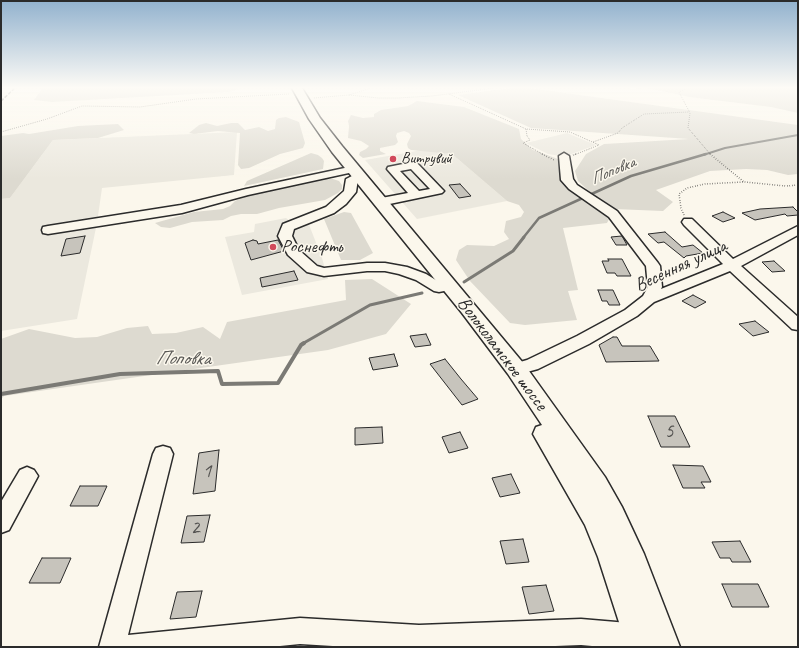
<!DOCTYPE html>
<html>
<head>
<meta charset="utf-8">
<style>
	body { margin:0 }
	#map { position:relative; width:799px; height:648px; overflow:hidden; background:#fbf7ec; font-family:Caveat,sans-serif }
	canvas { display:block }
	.frame { position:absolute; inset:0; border:2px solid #2b2b2b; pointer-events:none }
</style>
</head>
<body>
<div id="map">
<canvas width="799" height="648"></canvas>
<div class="frame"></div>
</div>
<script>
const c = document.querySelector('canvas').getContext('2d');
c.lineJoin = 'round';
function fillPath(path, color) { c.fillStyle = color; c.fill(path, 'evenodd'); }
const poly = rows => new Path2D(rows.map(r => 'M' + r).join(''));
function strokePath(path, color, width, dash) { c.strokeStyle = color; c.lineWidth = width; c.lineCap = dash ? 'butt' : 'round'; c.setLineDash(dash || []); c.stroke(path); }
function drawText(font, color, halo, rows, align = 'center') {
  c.font = font + ' Caveat,sans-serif'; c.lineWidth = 3; c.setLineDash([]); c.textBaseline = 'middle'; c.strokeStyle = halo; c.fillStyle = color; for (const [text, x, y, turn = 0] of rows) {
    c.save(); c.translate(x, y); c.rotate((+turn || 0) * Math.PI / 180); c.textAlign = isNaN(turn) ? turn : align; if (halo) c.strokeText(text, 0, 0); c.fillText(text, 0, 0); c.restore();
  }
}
fillPath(poly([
	[237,132,234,175,102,188,97,223,77,319,1,331,1,199,10,198,53,140],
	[567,133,596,145,566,156,561,156,548,154,526,143],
	[422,150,452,154,507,201,417,219,365,160],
	[306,217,322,258,328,279,242,295,225,237,254,232,255,224,286,218,290,221]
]), '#ebe8de');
fillPath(poly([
	[43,88,237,88,238,89,228,92,52,102,34,100],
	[511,88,529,88,798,125,798,174,788,175,767,170,746,169,710,171,656,190,673,202,663,211,614,209,590,192,578,181,575,171,586,154,604,144,689,139,531,128,458,95],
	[628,88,798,88,798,113,771,107,689,97,653,89],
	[417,101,464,107,519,129,521,139,533,150,558,159,563,182,576,194,610,217,607,223,563,228,578,290,568,291,577,320,525,325,510,323,470,281,456,260,459,250,467,245,494,246,509,239,504,232,506,221,521,217,524,212,519,205,507,201,452,154,411,150,408,148,407,144,411,136,409,133,404,131,397,133,396,136,398,142,395,145,380,148,380,151,386,154,363,158,359,155,360,152,366,149,369,146,361,141,348,138,349,126,348,121,351,115,363,118,374,117,374,114,381,110,408,106],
	[286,117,299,122,305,143,303,148,280,154,249,168,241,169,238,165,240,133,218,131,194,134,189,133,199,125,206,123,217,126,231,123,238,123,245,130,259,127,268,131,275,129,276,120,279,118],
	[118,124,124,130,98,138,53,140,10,198,1,199,1,136,23,133,29,134,78,126],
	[311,153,318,155,322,158,324,161,323,169,244,186,247,181],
	[324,179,333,179,339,181,342,185,342,189,338,193,325,200,279,208,257,214,241,214,231,216,223,220,192,222,170,228,161,227,155,223,194,212,223,209,230,206,235,201,251,194],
	[344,212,351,213,373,253,360,260,341,260,324,219],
	[372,279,411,304,386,334,328,350,116,380,4,396,1,399,1,339,29,329,75,338,97,337,127,328,148,326,152,334,176,333,203,327,220,339,227,322,346,300,345,280]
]), '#dddad0');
strokePath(poly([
	[703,155,725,148,798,135]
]), '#7b7a75', 2);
strokePath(poly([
	[523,238,539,218,631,176,706,154]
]), '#7b7a75', 2.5);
strokePath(poly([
	[464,282,513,251,524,237],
	[302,344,370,305,422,293]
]), '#7b7a75', 3);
strokePath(poly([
	[1,394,120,374,218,371,222,384,278,383,301,345,304,343]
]), '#7b7a75', 4);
const building = poly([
	[460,184,471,196,459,198,449,185,460,184],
	[793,207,798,212,798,215,787,216,785,214,755,220,742,213,760,209,793,207],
	[723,212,735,218,723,222,712,216,723,212],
	[665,232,682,247,693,245,703,253,686,256,684,258,664,242,658,243,648,234,665,232],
	[85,236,80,253,61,256,66,239,85,236],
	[622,236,627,245,616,245,611,237,622,236],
	[253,240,257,241,258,244,278,240,284,251,251,260,245,243,253,240],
	[608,259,622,259,631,276,617,276,615,273,607,273,602,261,609,261,608,259],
	[774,261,785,271,772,272,762,262,774,261],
	[294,271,298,280,262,287,260,278,294,271],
	[598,290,613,290,620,305,609,305,607,301,602,301,598,290],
	[693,295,706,302,695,308,682,301,693,295],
	[755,321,769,332,753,336,739,324,755,321],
	[426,334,431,345,415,347,410,336,426,334],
	[613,337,617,337,622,346,650,346,659,361,606,362,599,345,613,337],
	[394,354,398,366,373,370,369,358,394,354],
	[445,359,461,379,478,399,462,405,430,364,445,359],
	[648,416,675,416,690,447,661,447,648,416],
	[382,427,383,443,355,445,355,428,382,427],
	[460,432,468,448,449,453,442,437,460,432],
	[219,450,215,491,193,494,199,453,219,450],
	[673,465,703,466,711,482,701,482,705,488,683,488,673,465],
	[511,474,520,493,500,497,492,478,511,474],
	[80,486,107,486,98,506,70,506,80,486],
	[210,515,204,542,181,543,187,516,210,515],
	[523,539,529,562,506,564,500,541,523,539],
	[740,541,751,562,732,562,730,558,720,558,712,542,740,541],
	[42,558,71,558,60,583,29,583,42,558],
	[722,584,758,584,769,607,732,607,722,584],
	[546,585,554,611,529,614,522,587,546,585],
	[202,591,196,617,170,619,177,592,202,591]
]);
fillPath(building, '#c7c4bc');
strokePath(building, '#2b2b2b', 1);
const minor = poly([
	[564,153,569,156,573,179,577,185,617,211,658,263,660,266,662,287,661,289,723,264,684,225,682,222,684,219,692,219,733,259,798,226,798,235,741,266,798,317,798,330,792,329,730,271,654,302,637,316,589,344,538,369,516,375,510,373,507,369,510,365,527,360,577,336,625,310,643,296,648,287,646,266,609,217,569,189,561,180,559,156,564,153],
	[413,162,417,163,442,189,444,191,442,193,380,206,376,205,374,202,376,199,408,193,387,169,388,167,413,162],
	[411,169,430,189,419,191,400,171,411,169],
	[354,166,359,169,358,171,248,195,182,213,48,234,43,233,42,230,43,227,48,226,181,205,246,189,354,166],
	[352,176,358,179,356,192,346,204,334,213,294,229,292,236,299,250,317,266,324,268,367,263,385,263,407,267,426,274,444,285,446,288,444,291,439,292,434,291,416,280,399,274,385,271,367,271,324,276,307,272,288,255,278,236,283,224,326,207,344,191,346,179,352,176],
	[163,446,170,448,173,454,128,635,300,618,419,625,581,619,640,624,649,628,653,637,648,647,603,647,581,645,530,647,349,647,300,644,270,647,99,647,153,454,156,448,163,446],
	[27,467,34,470,38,476,9,530,1,533,1,502,20,470,27,467]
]);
const major = poly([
	[292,88,302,88,320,118,342,146,524,364,605,477,622,507,644,554,680,647,627,647,598,557,585,525,533,434,536,427,542,425,508,374,462,313,332,152,309,119,292,88]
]);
strokePath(minor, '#2b2b2b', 3);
strokePath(major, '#2b2b2b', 3);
strokePath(poly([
	[688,88,679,92,690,113,688,128,711,155],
	[1,90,3,88],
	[449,94,526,129,570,132,599,145,574,155],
	[349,95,378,98,398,98,432,96,494,88],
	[314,98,349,95,371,88],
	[526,129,527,136,530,140,523,143,544,155],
	[1,132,47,119,82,106,140,107,196,99,289,94],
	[593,142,618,133,622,128,644,114,689,112]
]), '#2b2b2b', 1, [0.5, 1.5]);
strokePath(poly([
	[542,154,554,160],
	[710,154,744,182],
	[573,155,576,154],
	[684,215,681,208,679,194,687,188,705,184,744,182,786,186,798,185]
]), '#2b2b2b', 1.5, [0.5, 2]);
fillPath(minor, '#fbf7ec');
fillPath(major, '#fbf7ec');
strokePath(poly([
	[1,101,15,88]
]), '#2b2b2b', 1.5, [3.5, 1.5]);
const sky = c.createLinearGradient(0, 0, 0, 179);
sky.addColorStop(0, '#92b2ce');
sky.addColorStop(0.49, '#fdfbf6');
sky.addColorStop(1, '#fdfbf600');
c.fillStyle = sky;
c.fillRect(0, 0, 799, 179);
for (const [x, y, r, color] of [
	[393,159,4,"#d1495b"],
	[273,247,4,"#d1495b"]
]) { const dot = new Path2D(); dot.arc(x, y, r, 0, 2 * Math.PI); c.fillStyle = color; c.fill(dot); strokePath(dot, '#fbf7ec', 1.5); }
drawText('16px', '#2b2b2b', '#fbf7ec', [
	["Витрувий",401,159]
], 'left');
drawText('italic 17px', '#5a5956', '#fbf7ec', [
	["Поповка",613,171,-23]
]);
drawText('19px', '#2b2b2b', '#fbf7ec', [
	["Роснефть",281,247]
], 'left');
drawText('19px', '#2b2b2b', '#fbf7ec', [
	["Весенняя улица",681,266,-25],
	["Волоколамское шоссе",502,354,53]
]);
drawText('italic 20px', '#5a5956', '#fbf7ec', [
	["Поповка",183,359,1]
]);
drawText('20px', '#52514f', null, [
	["5",669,432],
	["1",207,472],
	["2",195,529]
]);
</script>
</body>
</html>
